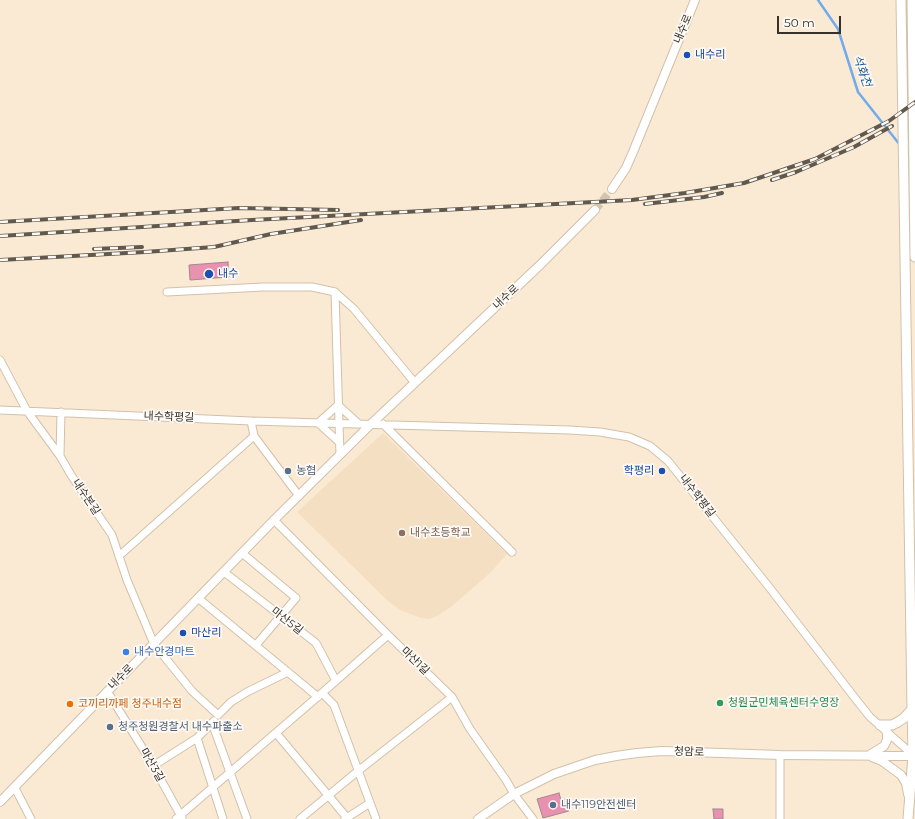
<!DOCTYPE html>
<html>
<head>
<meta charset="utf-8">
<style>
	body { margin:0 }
	#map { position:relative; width:915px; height:819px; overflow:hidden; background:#fbead3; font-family:Montserrat,sans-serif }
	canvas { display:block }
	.scale { position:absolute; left:777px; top:16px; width:64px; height:18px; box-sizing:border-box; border:2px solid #373128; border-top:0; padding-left:5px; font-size:12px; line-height:14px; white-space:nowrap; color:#373128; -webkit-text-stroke:3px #fdfaf5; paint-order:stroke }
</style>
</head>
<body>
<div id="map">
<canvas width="915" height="819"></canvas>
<div class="scale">50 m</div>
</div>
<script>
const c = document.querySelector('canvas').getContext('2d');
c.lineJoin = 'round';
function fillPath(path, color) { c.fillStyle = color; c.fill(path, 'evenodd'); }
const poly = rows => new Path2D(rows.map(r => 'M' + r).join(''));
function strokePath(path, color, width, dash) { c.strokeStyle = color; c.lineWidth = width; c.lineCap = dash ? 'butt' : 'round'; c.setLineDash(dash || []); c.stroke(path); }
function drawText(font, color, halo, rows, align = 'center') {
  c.font = font + ' Montserrat,"Noto Sans KR",sans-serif'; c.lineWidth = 3.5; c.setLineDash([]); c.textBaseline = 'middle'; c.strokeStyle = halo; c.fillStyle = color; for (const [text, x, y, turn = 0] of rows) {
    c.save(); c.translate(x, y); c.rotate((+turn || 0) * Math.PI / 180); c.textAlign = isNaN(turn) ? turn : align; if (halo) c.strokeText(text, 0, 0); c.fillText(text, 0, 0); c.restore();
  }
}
fillPath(poly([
	[383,433,507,554,490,573,451,607,437,616,429,619,421,618,400,610,388,601,297,512]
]), '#f4dfc2');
strokePath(poly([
	[818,0,838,29,858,92,900,145]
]), '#72abeb', 2.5);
const building = poly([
	[228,262,229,277,190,280,189,265,228,262],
	[559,793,561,800,566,799,569,811,543,818,537,799,559,793],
	[713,809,723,809,723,819,714,819,713,809]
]);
fillPath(building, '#e891b1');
strokePath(building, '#a28790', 1);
strokePath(poly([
	[595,210,612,189]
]), '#d4c5b1', 8, [8, 4]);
const minor = poly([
	[167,292,263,287,312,287,335,292,340,455],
	[335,292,354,309,415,383],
	[0,360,27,411,60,456,71,475,112,535,127,580,154,644,192,691,218,715,231,702,247,692,288,672],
	[0,410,251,421,570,430,600,432,629,437,650,446,668,461,769,587,858,702,870,717,913,755],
	[251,421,254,436,299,496],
	[383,424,512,552],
	[339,442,318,423,338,405,359,424],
	[60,455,61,412],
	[274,520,388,635,452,697,470,729,506,780,514,794,533,819],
	[242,553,296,598,256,645],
	[119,556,254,436],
	[224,572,316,643,336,681],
	[198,598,318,697],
	[107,691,150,760,182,818],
	[322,693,334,705,376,819],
	[212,723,247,819],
	[276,733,348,819],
	[197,738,223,819],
	[780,755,780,819],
	[153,766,197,738,214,721],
	[15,788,31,819],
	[176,819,322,693,388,635],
	[300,819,358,771,452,697],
	[345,819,370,803]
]);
const tertiary = poly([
	[612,189,626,168,633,152,695,0],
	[871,754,884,746,887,740,887,732],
	[872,757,882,761,901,775,906,783,908,794],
	[0,802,274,520,371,424,540,265,595,210],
	[478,819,514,794,554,774,595,760,616,756,637,753,662,751,780,755,915,756]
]);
const secondary = poly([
	[901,0,912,709,913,755,908,819],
	[912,0,915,257],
	[880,725,892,725,898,722,904,718,912,709]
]);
strokePath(minor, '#d1c1ab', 9);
strokePath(tertiary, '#d1c1ab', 10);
strokePath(secondary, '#d1c1ab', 11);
strokePath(minor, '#fff', 7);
strokePath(tertiary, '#fff', 8);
strokePath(secondary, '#fff', 9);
const rail = poly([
	[772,180,796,172,854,147,892,126],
	[645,204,704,197,722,193],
	[0,222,239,208,338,210],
	[0,236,252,220,632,200,685,193,744,183,815,159,889,121,915,102],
	[94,249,142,247],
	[0,260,145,252,214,247,271,234,361,220]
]);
strokePath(rail, '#61594d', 4);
strokePath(rail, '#fdfaf5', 2.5, [8]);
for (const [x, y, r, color] of [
	[687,55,4,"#1a4fb4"],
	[209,274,5,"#1a4fb4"],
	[288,471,4,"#5c6f8a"],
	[662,471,4,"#1a4fb4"],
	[402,533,4,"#8d6e63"],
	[183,633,4,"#1a4fb4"],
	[126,652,4,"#3f7fe0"],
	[720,703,4,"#2e9e5b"],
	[70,704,4,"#e8710a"],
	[110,727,4,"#5c6f8a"],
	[553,805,4,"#5c6f8a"]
]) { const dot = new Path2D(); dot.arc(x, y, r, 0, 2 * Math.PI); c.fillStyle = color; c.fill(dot); strokePath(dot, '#fdfaf5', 1.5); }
drawText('11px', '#373128', '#fdfaf5', [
	["내수로",683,29,-67],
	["내수로",506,297,-43],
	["내수학평길",169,417,2],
	["내수학평길",697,496,52],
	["내수본길",86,497,56],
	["마산5길",287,621,38],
	["마산1길",415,661,44],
	["내수로",121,677,-45],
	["청암로",689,752,2],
	["마산3길",152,765,60]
]);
drawText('11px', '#164399', '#fdfaf5', [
	["내수리",695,55],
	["내수",218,274],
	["학평리",654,471,"right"],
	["마산리",191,633]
], 'left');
drawText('11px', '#4e5e75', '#fdfaf5', [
	["농협",296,471],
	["청주청원경찰서 내수파출소",118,727],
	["내수119안전센터",561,805]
], 'left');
drawText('11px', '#785e54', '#fdfaf5', [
	["내수초등학교",410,533]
], 'left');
drawText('11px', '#366cbe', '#fdfaf5', [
	["내수안경마트",134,652]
], 'left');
drawText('11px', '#27864d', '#fdfaf5', [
	["청원군민체육센터수영장",728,703]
], 'left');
drawText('11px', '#c56008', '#fdfaf5', [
	["코끼리까페 청주내수점",78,704]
], 'left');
drawText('italic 12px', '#1d5792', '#fdfaf5', [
	["석화천",862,71,71]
]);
</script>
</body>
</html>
